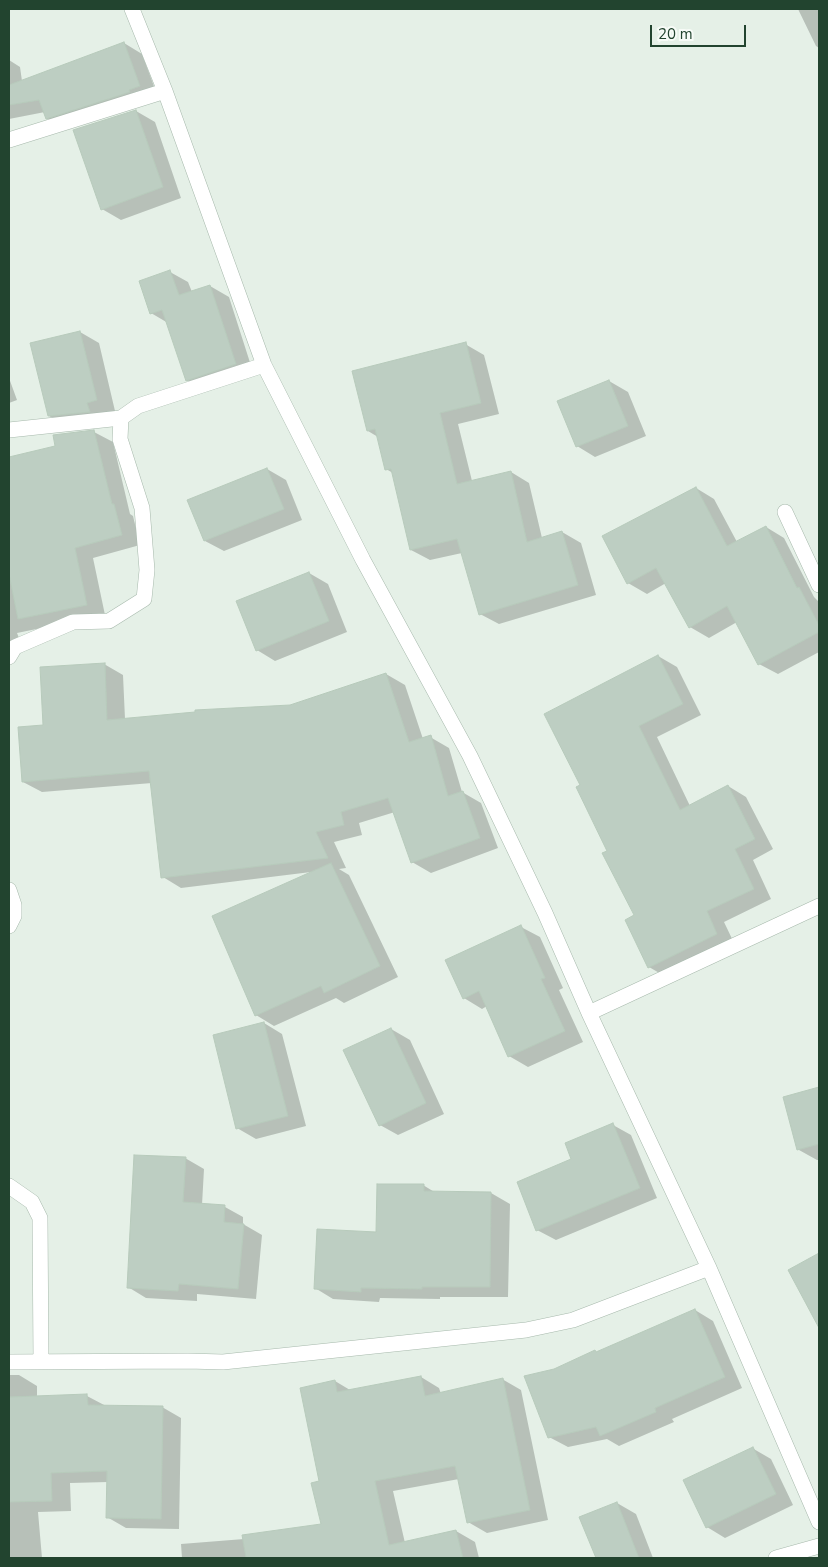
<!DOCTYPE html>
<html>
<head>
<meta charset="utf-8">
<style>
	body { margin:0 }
	#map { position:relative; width:828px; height:1567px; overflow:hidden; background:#e5f0e7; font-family:"Nunito Sans",sans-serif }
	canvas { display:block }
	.frame { position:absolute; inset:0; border:10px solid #22442f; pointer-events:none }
	.scale { position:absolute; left:650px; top:25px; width:96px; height:22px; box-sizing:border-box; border:2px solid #22442f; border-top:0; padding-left:6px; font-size:15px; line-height:18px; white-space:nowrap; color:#22442f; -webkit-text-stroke:4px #f7fbf7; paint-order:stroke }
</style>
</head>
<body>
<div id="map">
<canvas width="828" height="1567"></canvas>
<div class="frame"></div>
<div class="scale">20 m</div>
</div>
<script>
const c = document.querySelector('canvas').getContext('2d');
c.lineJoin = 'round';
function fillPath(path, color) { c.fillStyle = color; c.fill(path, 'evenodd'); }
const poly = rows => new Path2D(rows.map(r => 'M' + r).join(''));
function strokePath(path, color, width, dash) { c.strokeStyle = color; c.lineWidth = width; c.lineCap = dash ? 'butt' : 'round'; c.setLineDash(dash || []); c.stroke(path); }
fillPath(poly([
	[798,9,819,9,819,48,816,46],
	[124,43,142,54,158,97,65,129,47,118,45,112,9,119,9,60,20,67,22,81],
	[136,111,155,122,181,198,121,220,102,209],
	[170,272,188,282,192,292,210,286,229,297,254,375,205,391,187,380,168,323,151,313],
	[80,332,99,343,115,411,68,426,49,416],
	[465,344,484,355,499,414,458,424,472,481,511,472,529,483,542,538,562,532,581,543,596,595,499,624,480,614,462,553,430,560,411,550,393,473,386,469,378,437,368,431],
	[9,378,17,400,9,403],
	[609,381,628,392,646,436,595,457,577,446],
	[94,432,113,442,130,514,133,516,140,545,93,558,105,615,17,633,19,638,9,642,9,575,10,575,9,569,9,459,21,456,40,466],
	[267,469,286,480,302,520,224,551,205,541,189,501],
	[696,488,714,499,737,542,766,527,784,538,814,597,819,602,819,652,778,674,759,664,737,622,709,638,690,627,666,583,647,594,628,583],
	[309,573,328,584,347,632,275,661,257,650],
	[658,656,677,667,701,715,657,737,690,806,728,786,746,797,773,849,753,860,771,899,724,922,735,945,668,978,649,967,635,916,582,785],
	[104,664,123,675,125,719,290,706,386,674,405,685,423,739,430,737,449,748,462,792,481,803,498,848,431,873,412,862,395,812,359,823,362,835,334,842,346,868,339,869,349,875,398,977,344,1003,336,998,274,1026,256,1015,311,872,181,888,163,877,152,783,42,792,23,782,45,726],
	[521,927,540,937,563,988,559,990,583,1042,528,1067,509,1056,487,1006,482,1009,464,998],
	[264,1023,282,1034,306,1126,256,1139,237,1128],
	[391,1029,410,1040,444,1114,398,1135,380,1125],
	[819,1088,819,1160,817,1160,799,1150,784,1098],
	[613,1125,631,1135,657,1198,556,1240,537,1230,573,1160],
	[185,1158,204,1169,202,1205,225,1207,243,1217,243,1224,262,1235,256,1299,197,1294,197,1301,146,1298,128,1287],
	[423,1185,436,1193,491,1193,510,1204,508,1297,440,1297,440,1299,380,1298,379,1302,333,1299,315,1288,378,1233],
	[819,1254,819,1325,790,1270],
	[695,1310,713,1321,742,1388,672,1419,674,1422,619,1446,607,1439,568,1447,549,1437,555,1370,597,1353],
	[9,1375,19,1375,37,1386,37,1398,87,1396,106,1406,162,1407,181,1418,179,1529,126,1528,107,1517,108,1482,70,1483,71,1511,38,1512,42,1558,9,1558],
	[421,1377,439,1388,441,1394,502,1379,521,1390,548,1520,487,1533,468,1522,459,1479,393,1491,405,1543,456,1531,475,1542,479,1558,182,1558,181,1544,244,1539,323,1525,320,1482,335,1381,350,1390],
	[752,1448,771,1459,793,1505,725,1538,707,1527],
	[617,1503,636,1514,653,1558,597,1558,581,1518]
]), '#0003');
const building = poly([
	[124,42,140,86,129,90,130,92,46,119,39,100,9,105,9,85,124,42],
	[136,110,163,187,101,210,73,130,136,110],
	[170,270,179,295,210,285,236,364,186,381,162,310,150,314,139,281,170,270],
	[80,331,97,400,87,403,90,412,48,416,30,343,80,331],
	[466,342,481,403,440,413,457,484,511,471,527,542,562,531,578,585,479,615,457,539,410,550,391,469,385,470,375,429,367,431,352,371,466,342],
	[609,380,628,426,576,447,557,401,609,380],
	[94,430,112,504,114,504,122,535,75,548,87,605,18,619,9,574,9,457,55,446,53,435,94,430],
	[267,468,284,509,204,541,187,500,267,468],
	[696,487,727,546,766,526,797,588,799,587,819,625,819,632,758,665,727,606,689,628,656,568,627,584,602,536,696,487],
	[309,572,329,621,256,651,236,601,309,572],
	[658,655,683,704,639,726,680,810,728,785,755,839,735,849,754,889,707,911,717,934,648,968,625,920,634,915,602,853,607,851,576,787,580,785,544,714,658,655],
	[105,663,107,720,195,712,195,710,290,705,386,673,409,742,431,735,448,796,463,791,480,838,411,863,388,798,341,812,344,825,316,832,328,858,161,878,149,771,22,782,18,727,43,725,40,667,105,663],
	[331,863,380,966,324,993,321,986,255,1016,212,916,331,863],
	[521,925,545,978,541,979,565,1031,508,1057,479,991,463,999,445,960,521,925],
	[264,1022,288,1116,236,1129,213,1035,264,1022],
	[391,1028,426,1103,379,1126,343,1050,391,1028],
	[819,1087,819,1144,797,1150,783,1097,819,1087],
	[613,1123,640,1188,536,1231,517,1182,571,1159,565,1143,613,1123],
	[134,1155,186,1157,183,1202,225,1205,224,1222,244,1224,238,1289,179,1284,178,1291,127,1288,134,1155],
	[377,1184,424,1184,424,1191,491,1192,490,1287,422,1287,422,1289,361,1288,361,1292,314,1289,317,1229,376,1232,377,1184],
	[819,1253,819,1328,788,1270,819,1253],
	[695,1309,725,1377,655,1408,656,1412,600,1436,596,1427,548,1438,524,1376,554,1369,595,1350,596,1352,695,1309],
	[421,1376,425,1396,503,1378,530,1510,467,1523,455,1466,375,1481,389,1545,456,1530,463,1558,246,1558,242,1535,321,1524,311,1483,319,1481,300,1388,335,1380,337,1392,421,1376],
	[87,1394,88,1405,163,1406,161,1519,106,1518,107,1471,51,1473,52,1501,9,1502,9,1397,87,1394],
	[753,1447,776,1494,706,1528,683,1480,753,1447],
	[617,1502,639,1558,596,1558,579,1517,617,1502]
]);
fillPath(building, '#bdcec2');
strokePath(building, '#b7cabb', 1);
const minor = poly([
	[132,9,165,91,264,365,363,560,470,756,545,913,589,1013,709,1268,819,1522],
	[9,140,165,91],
	[9,430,121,418],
	[785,512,819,585],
	[9,657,15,647,73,622,109,621,144,599,147,570,142,508,120,439,121,418,138,406,264,365],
	[9,890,14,905,14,916,9,926],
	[589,1013,819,906],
	[9,1186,32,1202,40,1218,41,1362],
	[9,1362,188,1361,223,1362,526,1330,573,1320,709,1268],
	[776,1558,819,1546]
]);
strokePath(minor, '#a7b9ac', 16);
strokePath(minor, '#fff', 15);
</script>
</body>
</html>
